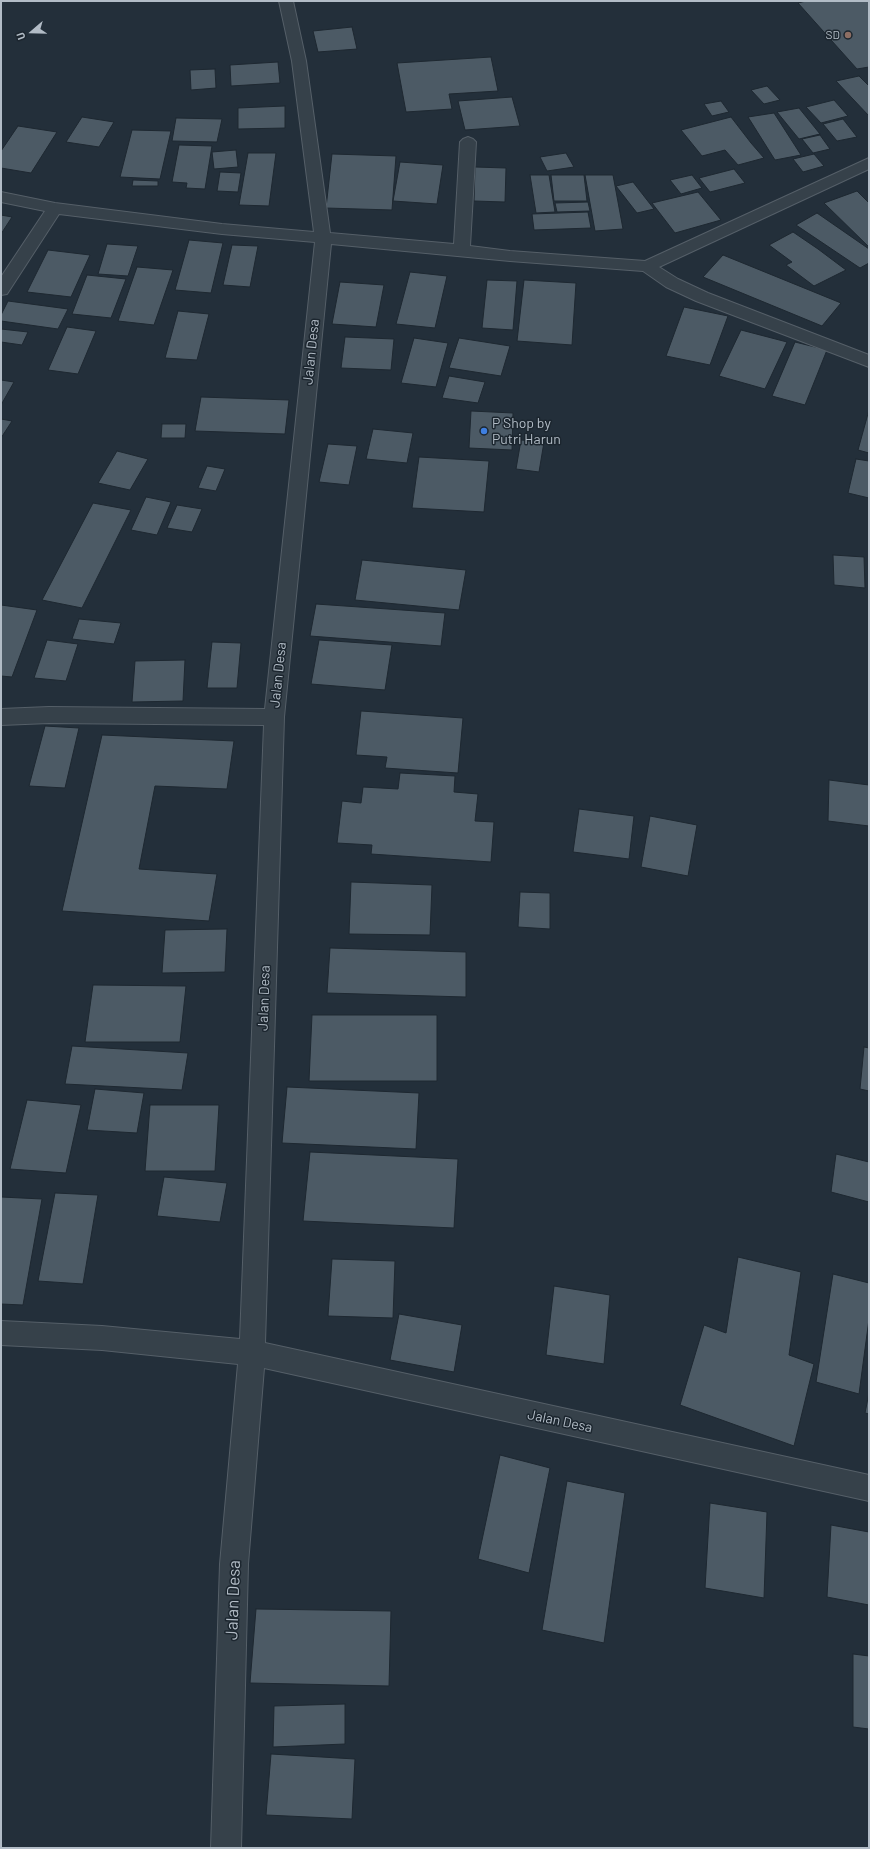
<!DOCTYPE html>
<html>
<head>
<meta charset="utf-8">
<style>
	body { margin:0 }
	#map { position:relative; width:870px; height:1849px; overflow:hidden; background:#232f3a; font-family:Barlow,sans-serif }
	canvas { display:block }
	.frame { position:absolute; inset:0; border:2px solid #b2bcc6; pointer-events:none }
	.north { position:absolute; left:12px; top:12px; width:40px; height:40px; -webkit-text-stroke:3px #1c262f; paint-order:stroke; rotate:250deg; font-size:11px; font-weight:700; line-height:16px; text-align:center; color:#b2bcc6 }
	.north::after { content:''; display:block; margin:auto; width:14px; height:18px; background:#b2bcc6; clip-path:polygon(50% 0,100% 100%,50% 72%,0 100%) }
</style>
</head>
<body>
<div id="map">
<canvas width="870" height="1849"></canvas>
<div class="frame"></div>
<div class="north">U</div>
</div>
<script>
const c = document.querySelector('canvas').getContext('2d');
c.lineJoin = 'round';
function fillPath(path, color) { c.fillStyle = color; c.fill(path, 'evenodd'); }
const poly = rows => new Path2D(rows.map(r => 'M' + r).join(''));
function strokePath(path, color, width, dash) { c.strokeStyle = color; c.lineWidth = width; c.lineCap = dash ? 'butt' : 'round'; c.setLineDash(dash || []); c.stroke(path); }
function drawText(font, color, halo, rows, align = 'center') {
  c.font = font + ' Barlow,sans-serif'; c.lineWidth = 3; c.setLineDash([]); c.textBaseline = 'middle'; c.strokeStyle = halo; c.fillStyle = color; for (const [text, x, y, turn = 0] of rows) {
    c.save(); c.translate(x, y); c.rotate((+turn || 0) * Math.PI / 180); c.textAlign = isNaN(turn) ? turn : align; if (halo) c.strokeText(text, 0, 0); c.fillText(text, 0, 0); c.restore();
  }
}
const building = poly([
	[806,1,869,1,869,67,857,69,798,3,806,1],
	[352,27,357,49,318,52,313,31,352,27],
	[491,57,498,91,449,94,452,109,406,112,397,63,491,57],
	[278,62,280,83,231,86,230,65,278,62],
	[215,69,216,88,191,90,190,70,215,69],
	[859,76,869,86,869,116,836,81,859,76],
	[767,86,780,100,764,104,751,90,767,86],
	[512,97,520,126,465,130,458,101,512,97],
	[834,100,848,116,821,123,806,107,834,100],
	[721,101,729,112,712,116,704,104,721,101],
	[285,106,285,128,238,129,238,108,285,106],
	[799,108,820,134,799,139,777,112,799,108],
	[774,113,801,155,775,160,748,117,774,113],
	[82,117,114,122,99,147,66,142,82,117],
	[731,117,751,143,764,158,738,165,725,150,702,156,681,130,731,117],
	[176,118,222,119,217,142,172,141,176,118],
	[843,119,857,137,837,141,823,124,843,119],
	[18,126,57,132,31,173,1,168,1,151,18,126],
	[132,130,171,131,160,179,120,177,132,130],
	[820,135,830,149,813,153,802,139,820,135],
	[179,145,212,146,205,189,186,188,187,183,172,182,179,145],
	[236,150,238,167,214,169,212,152,236,150],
	[248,153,276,153,269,206,239,205,248,153],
	[566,153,574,167,547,171,540,157,566,153],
	[332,154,396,156,392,210,326,208,332,154],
	[814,154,824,166,803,172,793,159,814,154],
	[400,162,443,165,437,204,393,201,400,162],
	[475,167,506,168,505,202,474,201,475,167],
	[734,169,745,183,710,192,699,178,734,169],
	[220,172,241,173,238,192,217,191,220,172],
	[530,175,549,175,555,212,536,213,530,175],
	[551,175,584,175,587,201,554,201,551,175],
	[585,175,613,175,623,229,595,231,585,175],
	[692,175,702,188,681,194,670,180,692,175],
	[133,180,158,181,158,186,132,186,133,180],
	[633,182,654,209,637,213,616,186,633,182],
	[857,191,869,203,869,247,824,203,857,191],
	[698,192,721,220,675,233,652,203,698,192],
	[588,202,590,211,557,212,555,203,588,202],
	[588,212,591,228,534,230,532,214,588,212],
	[817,213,869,249,869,263,860,268,796,225,817,213],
	[1,215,12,217,1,234,1,215],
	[793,232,818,249,846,270,814,286,786,265,792,262,769,245,793,232],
	[189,240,223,243,211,293,175,290,189,240],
	[107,244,138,246,128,276,98,274,107,244],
	[232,245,258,246,250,287,223,285,232,245],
	[48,250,90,255,71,297,27,292,48,250],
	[723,255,841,303,822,326,703,277,723,255],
	[137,267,173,270,154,325,118,321,137,267],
	[410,272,447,276,435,328,396,324,410,272],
	[87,275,126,279,111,318,72,314,87,275],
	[487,280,517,281,513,330,482,328,487,280],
	[524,280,576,283,572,345,517,341,524,280],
	[340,282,384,285,376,327,332,324,340,282],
	[8,301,68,309,58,329,1,321,1,315,8,301],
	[684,307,728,316,710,365,666,356,684,307],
	[178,311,209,314,197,360,165,358,178,311],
	[67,327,96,331,78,374,48,370,67,327],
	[1,329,28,332,22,345,1,342,1,329],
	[741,330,787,342,765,389,719,376,741,330],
	[345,337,394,339,391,370,341,368,345,337],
	[414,338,448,343,436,387,401,383,414,338],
	[459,338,510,346,501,376,449,368,459,338],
	[795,342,827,350,805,405,772,396,795,342],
	[449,376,485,382,478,403,442,398,449,376],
	[1,380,14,382,1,405,1,380],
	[201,397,289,400,285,434,195,431,201,397],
	[869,410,869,453,858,450,869,410],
	[471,411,513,413,512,450,469,448,471,411],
	[1,419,12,421,1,438,1,419],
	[162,424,186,424,185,438,161,438,162,424],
	[373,429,413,433,407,463,366,459,373,429],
	[521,440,544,442,539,472,516,469,521,440],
	[328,444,357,446,349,485,319,482,328,444],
	[117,451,148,459,130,490,98,483,117,451],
	[419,457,489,461,484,512,412,508,419,457],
	[856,459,869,461,869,498,848,493,856,459],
	[207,466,225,469,216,491,198,488,207,466],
	[146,497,171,502,157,535,131,530,146,497],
	[93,503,131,510,82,608,42,600,93,503],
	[177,505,202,509,192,532,167,528,177,505],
	[833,555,864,557,865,588,834,585,833,555],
	[362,560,466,570,459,610,355,600,362,560],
	[316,604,445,613,441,646,310,636,316,604],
	[1,605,37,610,12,677,1,676,1,605],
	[79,619,121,623,114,644,72,639,79,619],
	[47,640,78,644,66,681,34,678,47,640],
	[319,640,392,645,385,690,311,684,319,640],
	[212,642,241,643,237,688,207,688,212,642],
	[185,660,183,701,132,702,135,661,185,660],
	[361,711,463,718,458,773,385,768,387,757,356,755,361,711],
	[45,726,79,728,65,788,29,786,45,726],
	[102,735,234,741,227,789,155,786,139,869,217,874,209,921,62,911,102,735],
	[400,773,455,776,454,792,478,794,475,821,494,822,491,862,371,854,372,845,337,843,342,801,361,803,363,787,398,789,400,773],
	[829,780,869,785,869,826,828,821,829,780],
	[579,809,634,816,629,859,573,852,579,809],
	[650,816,697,825,688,876,641,867,650,816],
	[351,882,432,885,430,935,349,934,351,882],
	[520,892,550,893,550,929,518,927,520,892],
	[227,929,225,972,162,973,165,930,227,929],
	[330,948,466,952,466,997,327,993,330,948],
	[93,985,186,986,180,1042,85,1042,93,985],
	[312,1015,437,1015,437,1081,309,1081,312,1015],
	[72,1046,188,1053,182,1090,65,1084,72,1046],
	[864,1047,869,1048,869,1091,860,1089,864,1047],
	[287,1087,419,1093,416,1149,282,1143,287,1087],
	[95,1089,144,1093,137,1133,87,1130,95,1089],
	[27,1100,81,1105,66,1173,10,1169,27,1100],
	[150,1105,219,1105,215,1171,145,1171,150,1105],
	[310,1152,458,1159,454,1228,303,1221,310,1152],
	[836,1154,869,1162,869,1202,831,1192,836,1154],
	[164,1177,227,1183,220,1222,157,1216,164,1177],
	[55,1193,98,1195,83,1284,38,1281,55,1193],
	[1,1197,42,1199,23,1305,1,1304,1,1197],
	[738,1257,801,1272,789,1355,814,1364,794,1446,680,1405,704,1325,726,1333,738,1257],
	[332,1259,395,1261,393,1318,328,1316,332,1259],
	[833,1274,869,1283,869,1319,859,1394,816,1382,833,1274],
	[554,1286,610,1295,604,1364,546,1355,554,1286],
	[399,1314,462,1325,454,1372,390,1360,399,1314],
	[869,1393,869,1414,865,1413,869,1393],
	[500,1455,550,1468,529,1573,478,1559,500,1455],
	[567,1481,625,1493,604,1643,542,1630,567,1481],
	[710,1503,767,1512,764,1598,705,1588,710,1503],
	[831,1525,869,1532,869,1605,827,1597,831,1525],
	[256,1609,391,1611,389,1686,250,1683,256,1609],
	[853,1654,869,1656,869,1729,853,1727,853,1654],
	[345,1704,345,1744,273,1747,274,1706,345,1704],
	[271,1754,355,1759,352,1819,266,1815,271,1754]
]);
fillPath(building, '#4c5a65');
strokePath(building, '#1e2831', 1);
const minor = poly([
	[279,1,293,1,306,61,330,233,454,244,460,142,463,139,468,137,473,139,476,142,470,246,510,251,645,261,869,158,869,169,659,267,678,279,708,293,869,355,869,367,696,301,666,287,643,271,510,261,331,244,284,717,265,1343,869,1475,869,1501,264,1368,248,1564,241,1848,211,1848,220,1564,238,1364,102,1350,1,1345,1,1321,102,1326,240,1339,264,725,49,723,1,725,1,709,49,707,265,709,315,242,222,234,59,214,7,294,1,295,1,277,45,211,1,202,1,192,55,203,222,224,314,232,292,61,279,1]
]);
strokePath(minor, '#555f68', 2);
fillPath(minor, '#36414a');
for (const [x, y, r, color] of [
	[848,35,4,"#8d6e63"],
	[484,431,4,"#3f7fe0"]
]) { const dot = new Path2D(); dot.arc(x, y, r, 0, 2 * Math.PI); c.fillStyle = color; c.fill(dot); strokePath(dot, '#1c262f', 1.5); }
drawText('12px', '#b2bcc6', '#1c262f', [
	["SD",840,35]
], 'right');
drawText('14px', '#b2bcc6', '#1c262f', [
	["Jalan Desa",311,352,-84],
	["Jalan Desa",278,675,-84],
	["Jalan Desa",264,998,-88],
	["Jalan Desa",560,1421,12]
]);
drawText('14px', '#b2bcc6', '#1c262f', [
	["P Shop by",492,423],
	["Putri Harun",492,439]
], 'left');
drawText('17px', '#b2bcc6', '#1c262f', [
	["Jalan Desa",233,1600,-88]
]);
</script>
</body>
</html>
